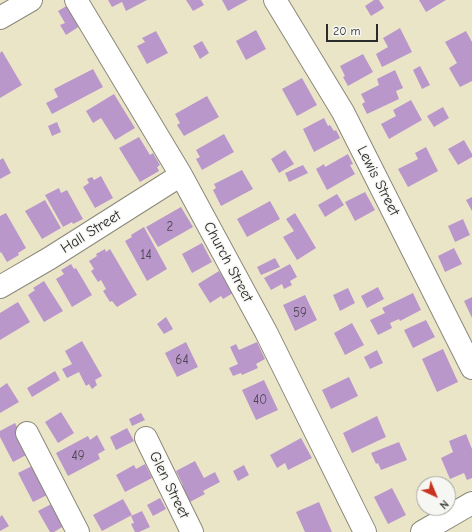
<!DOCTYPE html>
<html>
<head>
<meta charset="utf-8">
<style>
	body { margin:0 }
	#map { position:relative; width:472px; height:532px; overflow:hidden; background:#ebe5c8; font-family:"Comic Neue",sans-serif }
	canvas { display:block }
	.north { position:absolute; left:416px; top:476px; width:40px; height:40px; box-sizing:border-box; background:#f6f6f2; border:1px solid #a5a5a2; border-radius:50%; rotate:136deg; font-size:11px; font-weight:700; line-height:16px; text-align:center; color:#2b2b2b }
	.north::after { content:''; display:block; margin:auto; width:14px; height:18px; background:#c8321e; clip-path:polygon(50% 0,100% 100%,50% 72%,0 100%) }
	.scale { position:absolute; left:326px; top:24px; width:52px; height:18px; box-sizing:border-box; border:2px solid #2b2b2b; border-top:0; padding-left:5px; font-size:12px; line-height:14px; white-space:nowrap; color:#2b2b2b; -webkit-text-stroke:3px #f6f6f2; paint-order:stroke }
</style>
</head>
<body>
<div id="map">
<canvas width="472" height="532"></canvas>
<div class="north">N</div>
<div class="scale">20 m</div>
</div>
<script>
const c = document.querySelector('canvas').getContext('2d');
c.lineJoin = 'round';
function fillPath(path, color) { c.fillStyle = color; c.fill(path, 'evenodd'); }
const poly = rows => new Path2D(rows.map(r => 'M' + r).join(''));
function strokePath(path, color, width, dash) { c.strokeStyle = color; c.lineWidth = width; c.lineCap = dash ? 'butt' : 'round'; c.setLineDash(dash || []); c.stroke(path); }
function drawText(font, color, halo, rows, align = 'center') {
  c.font = font + ' "Comic Neue",sans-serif'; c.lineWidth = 3; c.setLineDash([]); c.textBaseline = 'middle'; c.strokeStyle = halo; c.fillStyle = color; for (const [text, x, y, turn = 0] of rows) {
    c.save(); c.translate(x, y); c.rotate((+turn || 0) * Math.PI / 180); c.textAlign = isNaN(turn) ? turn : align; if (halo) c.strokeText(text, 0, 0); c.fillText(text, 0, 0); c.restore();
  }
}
fillPath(poly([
	[108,0,147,0,126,11,122,2,112,7],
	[186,0,201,0,204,5,193,11],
	[222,0,248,0,228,11],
	[374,0,379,0,384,8,371,16,365,6],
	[419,0,446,0,426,12],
	[68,5,80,26,66,35,60,25,65,23,58,11],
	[400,28,412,52,382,67,376,54,388,47,383,38],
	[256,30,266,49,246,60,236,41],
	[156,31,168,53,147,64,137,46,145,42,142,38],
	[466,31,472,42,472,81,460,87,449,68,457,63,445,42],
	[202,41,209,53,200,59,193,46],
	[2,51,22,85,0,98,0,53],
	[363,54,373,72,348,86,343,77,345,76,340,66],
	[420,66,430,85,422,89,413,70],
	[93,69,103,87,52,114,46,103,58,97,54,89],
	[395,70,403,88,396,91,399,99,367,114,362,104,365,102,361,94,379,85,377,79],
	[302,78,317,105,297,116,282,89],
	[114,94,135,128,115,140,101,118,93,123,86,111],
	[207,96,219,117,184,136,177,125,180,123,175,114],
	[411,100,422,120,389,139,381,124,396,116,393,110],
	[443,107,449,118,434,127,427,116],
	[324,118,328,126,330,125,334,131,336,130,340,138,314,152,303,129],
	[57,122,61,132,52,136,48,126],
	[224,134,234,152,202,170,196,159,200,157,196,150],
	[139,137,150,155,153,153,160,165,157,167,159,171,140,182,119,148],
	[464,140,472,154,472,157,458,165,448,149],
	[426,147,438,171,408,187,398,169,418,159,415,153],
	[285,150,294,164,279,173,271,159],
	[348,154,353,164,350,165,355,174,327,190,316,169,324,164,325,167],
	[3,158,11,173,0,179,0,160],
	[303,165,308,173,289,182,285,173],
	[242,170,253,189,221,206,213,190,216,188,214,184],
	[101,176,113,198,95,208,83,187,89,183,87,179,92,177,94,180],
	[59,188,61,193,67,190,83,219,73,224,72,222,63,227,45,195],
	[365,192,375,210,355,221,345,202],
	[337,194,344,205,325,217,318,205],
	[472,197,472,211,466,200],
	[45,200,61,228,42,239,25,211],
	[270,201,280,219,247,237,237,219],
	[181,207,193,227,158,247,146,227],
	[6,213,26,248,18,253,19,255,7,262,1,252,0,253,0,216],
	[295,213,316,248,297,260,283,237,294,231,286,219],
	[463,219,470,235,455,242,448,226],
	[144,227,167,269,147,281,125,241,132,237,131,235],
	[202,243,212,262,192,273,182,254],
	[454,248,462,264,445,272,438,256],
	[105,249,106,252,110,249,137,295,117,307,112,301,110,302,103,291,106,289,101,280,98,282,91,271,94,269,89,261,97,256,96,254],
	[275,258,280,267,261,275,257,267],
	[71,264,74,269,76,268,92,295,72,307,56,279,64,274,61,270],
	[290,264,297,277,290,281,292,285,284,289,282,284,271,290,264,278],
	[219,271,233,293,223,299,221,296,210,303,198,284],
	[44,281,63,311,44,322,28,295,35,290,33,288],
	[378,287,384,299,367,308,361,296],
	[348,288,355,303,340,311,333,295],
	[413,293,421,310,400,321,399,319,390,323,392,328,378,335,370,320,385,313,382,308],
	[305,295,317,320,295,331,283,305],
	[472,297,472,318,464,301],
	[18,302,30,322,0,340,0,313],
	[166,317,173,329,164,334,157,324],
	[426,320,435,337,413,348,404,330],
	[352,323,364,345,345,355,334,333],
	[82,341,102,376,95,380,97,385,92,389,89,384,86,386,79,372,67,378,62,369,72,364,65,351],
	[186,342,198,367,177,377,165,353],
	[257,342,265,359,256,364,258,368,242,375,241,373,233,376,229,368,238,364,230,347,236,344,239,350],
	[443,349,458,382,437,392,422,359],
	[377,350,383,363,370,369,364,357],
	[55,371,60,380,32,397,27,388],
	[349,377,358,396,331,409,322,390],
	[264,380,278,410,256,420,242,390],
	[7,383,19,402,0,413,0,388],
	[61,412,74,433,58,443,45,422],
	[141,413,145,420,132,426,129,419],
	[377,416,386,437,352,453,343,433],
	[15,423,30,453,13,462,0,437,0,431],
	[127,428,134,441,116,450,110,437],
	[466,434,472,449,472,478,467,480,464,473,450,479,441,458,453,452,449,441],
	[97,435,105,450,98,454,100,459,68,476,56,453,88,436,90,440],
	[301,438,312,458,288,470,285,463,277,468,270,455],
	[399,442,407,460,381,470,378,463,376,464,371,453],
	[195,461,204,478,215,472,220,482,203,491,205,494,188,503,180,487,183,485,176,471],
	[36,464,51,493,33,502,18,473],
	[145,464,152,478,125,492,116,475,134,465,136,469],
	[244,465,249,475,238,481,233,471],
	[392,488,406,515,388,524,374,497],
	[160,498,166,509,153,516,147,505],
	[123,499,132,515,102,531,93,515],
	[55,502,67,524,54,532,50,532,38,511],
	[319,502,332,532,305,532,296,512],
	[142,511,150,527,139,532,135,532,131,524,134,523,131,516],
	[2,515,9,526,0,531,0,517]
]), '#ba97cb');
const minor = poly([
	[76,0,181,175,266,332,365,532],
	[275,0,343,112,472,368],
	[0,18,31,0],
	[0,287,50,258,181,175],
	[27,433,78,532],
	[146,438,192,532]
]);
const major = poly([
	[422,532,472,503]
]);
strokePath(minor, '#8b887a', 24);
strokePath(major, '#8b887a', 24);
strokePath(minor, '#fff', 22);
strokePath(major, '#fff', 22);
drawText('13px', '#4f4653', null, [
	["2",170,227],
	["14",146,255],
	["59",300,313],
	["64",182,360],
	["40",260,400],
	["49",78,456]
]);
drawText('15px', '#2b2b2b', '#f6f6f2', [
	["Lewis Street",378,181,63],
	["Hall Street",91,232,-32],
	["Church Street",228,262,62],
	["Glen Street",169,485,64]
]);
</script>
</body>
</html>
